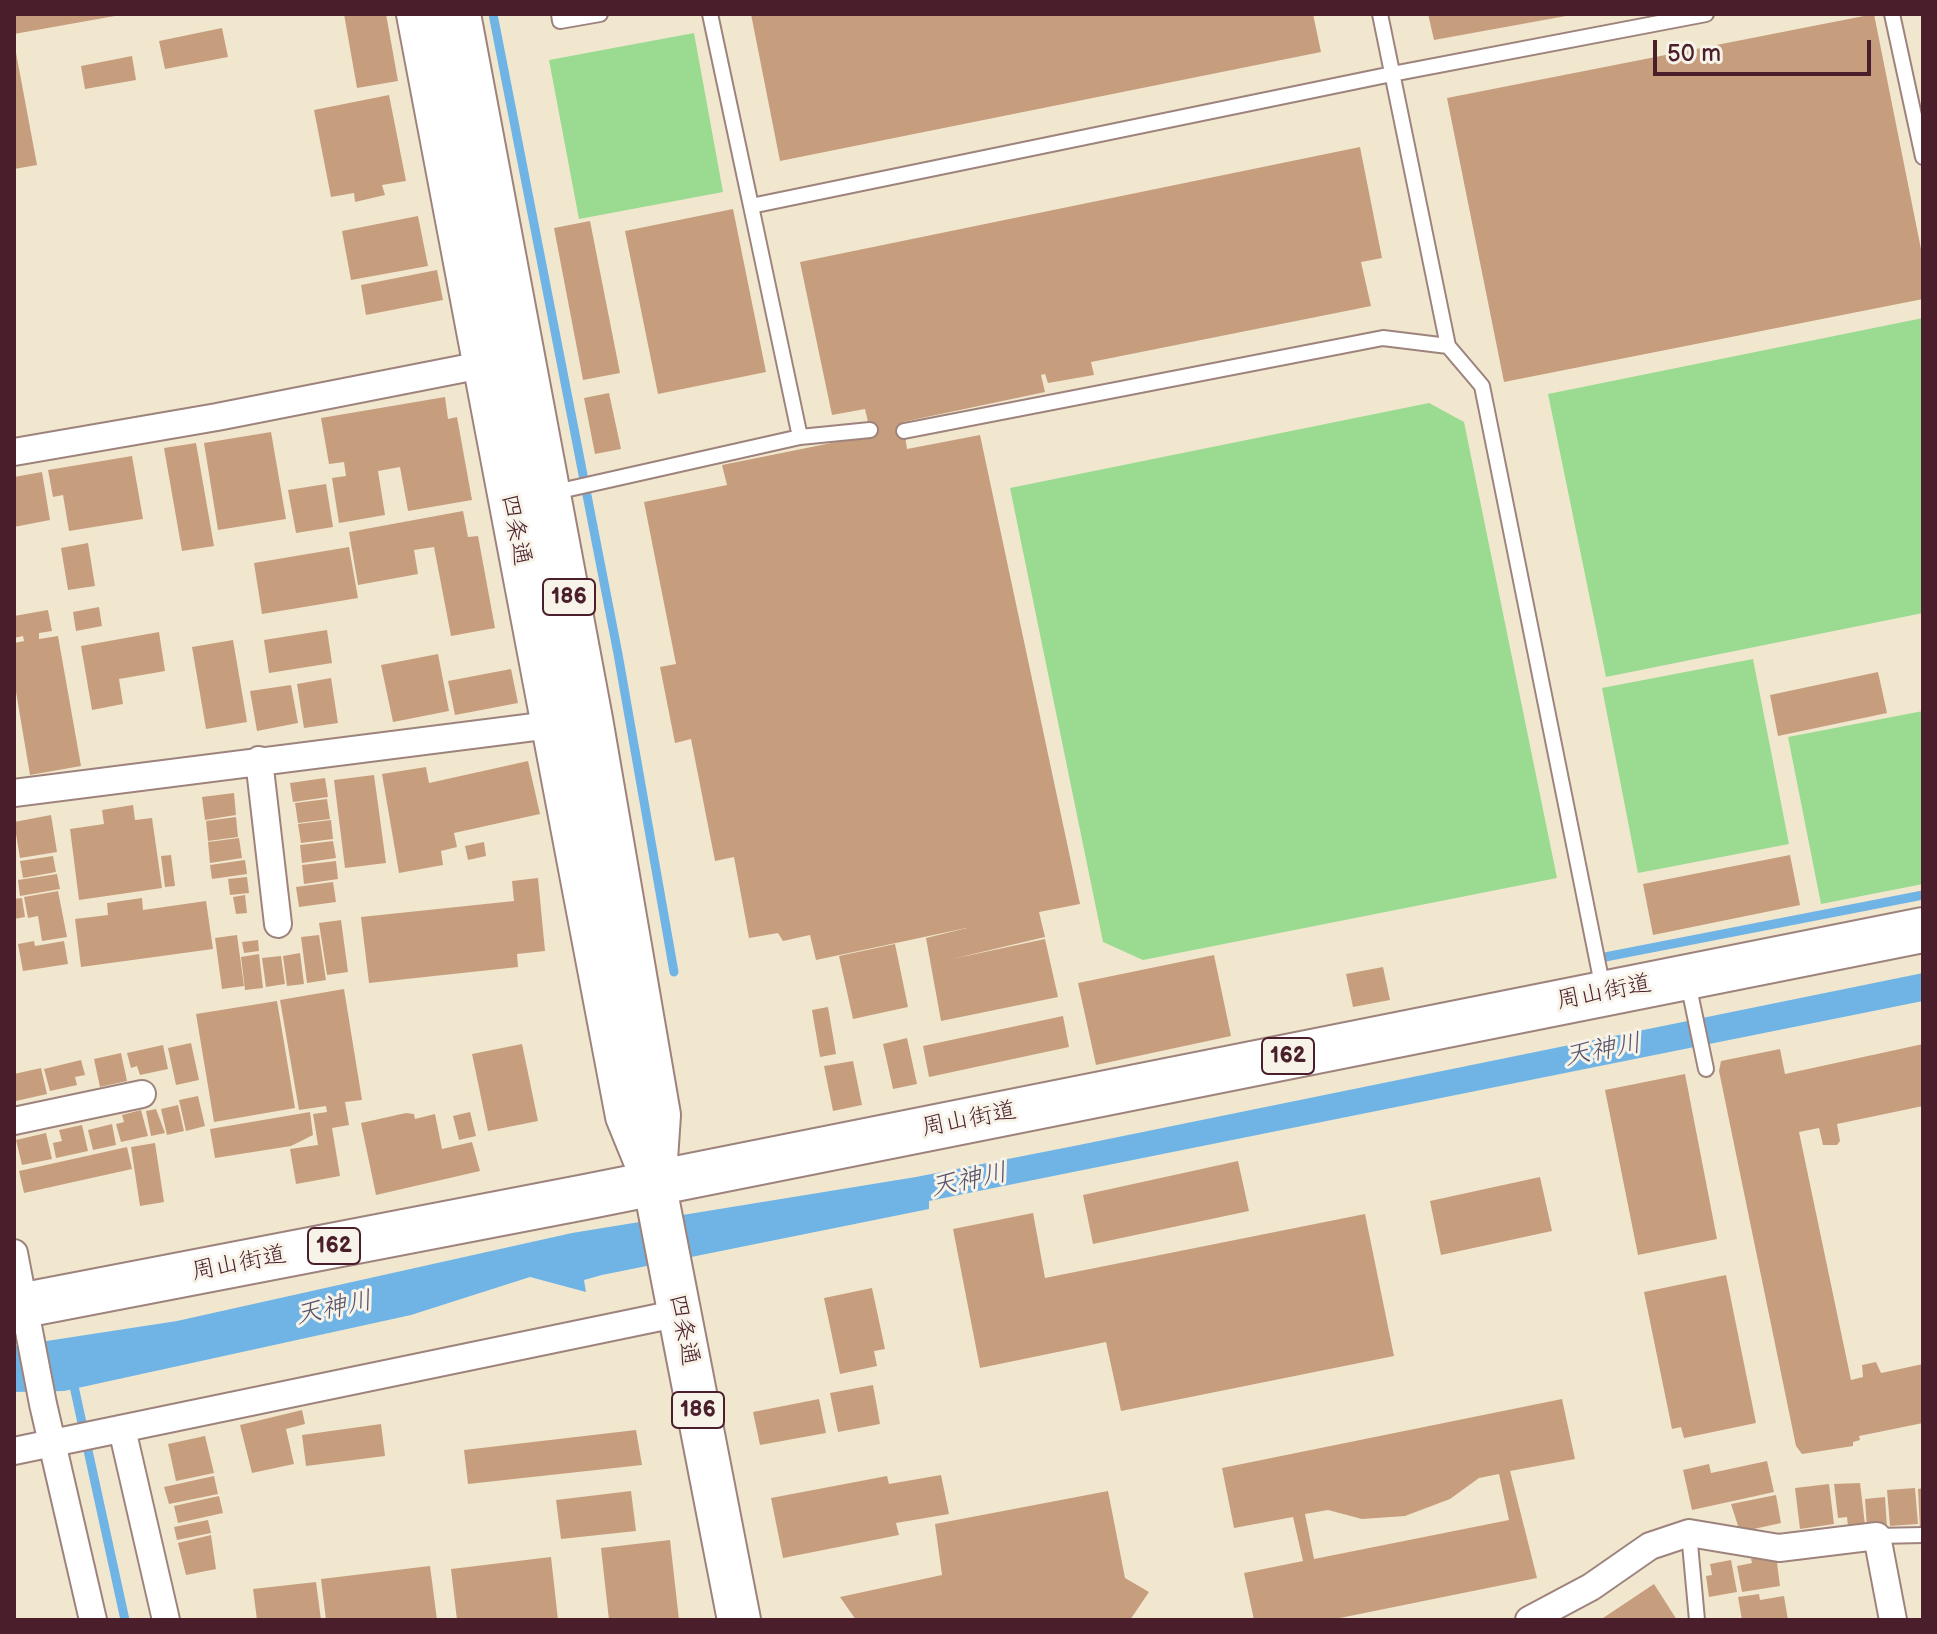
<!DOCTYPE html>
<html>
<head>
<meta charset="utf-8">
<style>
	body { margin:0 }
	#map { position:relative; width:1937px; height:1634px; overflow:hidden; background:#f1e7cf; font-family:"Balsamiq Sans",sans-serif }
	canvas { display:block }
	.frame { position:absolute; inset:0; border:16px solid #4a1f2b; pointer-events:none }
	.scale { position:absolute; left:1653px; top:40px; width:218px; height:36px; box-sizing:border-box; border:4px solid #4a1f2b; border-top:0; padding-left:10px; font-size:24px; line-height:28px; white-space:nowrap; color:#4a1f2b; -webkit-text-stroke:6px #f7f3e8; paint-order:stroke }
</style>
</head>
<body>
<div id="map">
<canvas width="1937" height="1634"></canvas>
<div class="frame"></div>
<div class="scale">50 m</div>
</div>
<script>
const c = document.querySelector('canvas').getContext('2d');
c.lineJoin = 'round';
function fillPath(path, color) { c.fillStyle = color; c.fill(path, 'evenodd'); }
const poly = rows => new Path2D(rows.map(r => 'M' + r).join(''));
function strokePath(path, color, width, dash) { c.strokeStyle = color; c.lineWidth = width; c.lineCap = dash ? 'butt' : 'round'; c.setLineDash(dash || []); c.stroke(path); }
function drawText(font, color, halo, rows, align = 'center') {
  c.font = font + ' "Balsamiq Sans","Klee One",sans-serif'; c.lineWidth = 6; c.setLineDash([]); c.textBaseline = 'middle'; c.strokeStyle = halo; c.fillStyle = color; for (const [text, x, y, turn = 0] of rows) {
    c.save(); c.translate(x, y); c.rotate((+turn || 0) * Math.PI / 180); c.textAlign = isNaN(turn) ? turn : align; if (halo) c.strokeText(text, 0, 0); c.fillText(text, 0, 0); c.restore();
  }
}
fillPath(poly([
	[694,33,723,192,579,219,549,60],
	[1923,318,1923,613,1606,677,1548,394],
	[1429,403,1464,422,1557,878,1143,960,1103,942,1010,488],
	[1753,659,1789,844,1638,873,1602,688],
	[1923,711,1923,884,1821,904,1788,737]
]), '#9adb91');
fillPath(poly([
	[1923,973,1923,1001,929,1201,929,1209,602,1275,584,1280,586,1292,530,1277,411,1315,64,1391,14,1392,14,1346,177,1321,572,1233,916,1177,1079,1145]
]), '#70b4e6');
strokePath(poly([
	[493,14,618,654,674,972],
	[1605,957,1923,895],
	[72,1377,125,1620]
]), '#70b4e6', 9);
fillPath(poly([
	[14,14,115,14,115,16,14,34],
	[344,14,386,14,398,81,357,88],
	[751,14,1313,14,1321,52,780,161],
	[1428,14,1566,14,1566,16,1434,40],
	[1874,14,1923,259,1923,299,1504,382,1447,98],
	[222,28,228,57,165,69,159,41],
	[14,42,37,165,14,169],
	[132,56,136,80,85,89,81,66],
	[389,95,406,181,382,185,385,195,355,202,354,193,331,197,314,110],
	[1360,147,1382,258,1361,262,1371,306,1091,362,1094,375,1048,383,1045,374,1041,375,1045,392,903,422,907,449,980,435,1080,904,1039,912,1045,937,952,959,1045,939,1058,997,941,1021,926,938,971,927,816,960,810,935,783,941,778,933,749,938,734,857,715,861,691,739,675,743,660,667,676,664,644,502,727,485,722,465,871,435,865,409,832,415,800,262],
	[733,209,766,372,658,394,625,231],
	[418,216,428,266,351,280,342,231],
	[590,221,620,373,583,380,554,228],
	[437,270,443,300,366,315,361,285],
	[609,393,621,449,595,454,584,398],
	[445,397,448,419,457,417,472,500,408,511,400,467,378,471,385,515,339,523,332,478,346,476,344,462,329,464,321,418],
	[271,432,286,519,218,530,204,443],
	[196,443,214,546,182,551,164,448],
	[132,456,143,519,69,531,63,495,53,497,48,470],
	[42,472,50,520,14,527,14,477],
	[326,484,333,527,296,533,288,490],
	[463,511,468,537,478,536,495,628,451,636,434,547,414,550,418,574,358,585,349,532],
	[88,543,95,586,68,590,61,548],
	[349,547,358,598,262,614,254,563],
	[99,607,102,626,76,631,73,612],
	[48,610,52,631,39,633,39,639,58,636,81,766,30,775,14,680,14,643,24,641,23,636,14,638,14,616],
	[327,630,332,663,269,673,264,640],
	[159,632,165,671,119,679,123,704,92,710,81,646],
	[233,640,247,722,206,729,192,647],
	[438,654,449,711,393,722,381,665],
	[511,669,518,703,455,715,448,681],
	[1878,672,1887,713,1778,736,1770,695],
	[331,678,338,723,304,728,297,684],
	[291,685,298,723,257,731,250,691],
	[528,761,540,814,454,833,457,847,441,851,443,865,399,873,382,774,426,767,429,783],
	[374,775,386,863,345,868,334,780],
	[325,778,328,797,293,802,290,783],
	[234,793,236,815,205,820,202,797],
	[327,799,330,819,298,823,295,803],
	[133,805,135,820,152,818,162,888,79,900,70,829,104,824,102,810],
	[51,815,57,852,20,858,14,822],
	[236,817,238,837,208,841,206,821],
	[331,820,333,839,301,843,298,824],
	[239,838,242,858,210,863,208,842],
	[333,841,336,858,302,863,300,845],
	[484,842,486,856,468,860,465,846],
	[171,855,175,886,165,887,161,856],
	[1790,855,1800,905,1653,935,1643,884],
	[53,856,56,872,23,878,20,861],
	[245,860,247,874,212,879,210,865],
	[336,861,338,879,304,884,302,865],
	[57,874,60,889,20,896,18,880],
	[247,877,249,893,230,895,228,879],
	[538,878,545,951,517,954,518,967,369,983,361,917,514,901,512,881],
	[333,882,336,902,299,907,296,887],
	[58,891,67,937,42,941,38,916,28,918,24,897],
	[245,895,247,913,236,914,233,897],
	[22,898,25,917,14,919,14,899],
	[142,898,143,910,206,901,213,949,81,967,75,919,108,915,107,903],
	[341,920,348,972,327,975,319,923],
	[237,935,244,986,222,989,215,938],
	[319,935,326,980,307,983,301,937],
	[258,940,259,951,244,953,242,942],
	[34,941,35,946,64,941,68,964,23,971,18,944],
	[895,944,908,1007,853,1019,839,956],
	[300,953,304,984,287,986,283,956],
	[259,954,263,988,245,990,241,957],
	[1214,955,1231,1036,1096,1065,1078,983],
	[281,956,285,984,266,987,262,958],
	[1383,967,1390,1000,1353,1007,1346,974],
	[344,989,362,1100,345,1102,349,1125,332,1128,340,1176,296,1184,290,1149,318,1145,313,1114,327,1112,326,1106,299,1110,280,1000],
	[277,1001,295,1108,214,1122,196,1014],
	[828,1007,836,1054,820,1057,812,1010],
	[1063,1016,1069,1047,929,1077,923,1046],
	[907,1038,917,1084,893,1089,883,1044],
	[191,1043,199,1080,176,1085,168,1048],
	[522,1044,538,1121,488,1131,472,1054],
	[1923,1044,1923,1106,1837,1124,1840,1141,1837,1145,1823,1145,1819,1128,1799,1132,1851,1380,1863,1377,1862,1365,1876,1362,1881,1373,1923,1364,1923,1423,1859,1436,1860,1440,1853,1442,1853,1446,1802,1454,1796,1446,1719,1071,1721,1061,1780,1049,1785,1074],
	[163,1045,168,1069,140,1075,137,1066,131,1068,127,1053],
	[121,1053,127,1081,100,1087,94,1059],
	[81,1060,85,1075,75,1077,77,1085,50,1091,44,1069],
	[853,1061,862,1105,833,1111,824,1066],
	[41,1068,47,1094,16,1101,14,1074],
	[1685,1074,1717,1239,1638,1255,1605,1090],
	[198,1096,205,1126,186,1131,179,1100],
	[178,1105,184,1131,167,1135,161,1109],
	[156,1109,165,1133,151,1136,146,1111],
	[141,1110,148,1136,121,1142,116,1124,124,1122,122,1115],
	[310,1112,313,1135,291,1146,215,1158,210,1129],
	[470,1112,476,1136,459,1140,453,1116],
	[406,1113,414,1114,415,1119,435,1114,442,1149,472,1142,480,1171,376,1195,361,1123],
	[112,1124,116,1145,93,1150,88,1130],
	[82,1125,88,1151,56,1158,53,1143,62,1141,59,1130],
	[46,1133,52,1159,22,1165,16,1140],
	[155,1143,164,1202,140,1206,131,1147],
	[127,1147,132,1169,24,1193,19,1171],
	[1238,1161,1249,1211,1093,1244,1083,1195],
	[1540,1177,1552,1231,1441,1255,1430,1201],
	[1033,1213,1045,1278,1365,1214,1394,1356,1121,1411,1106,1342,980,1368,953,1229],
	[1726,1275,1756,1423,1684,1438,1681,1427,1672,1429,1644,1292],
	[872,1288,885,1349,874,1351,877,1366,840,1374,824,1298],
	[873,1385,880,1424,838,1432,830,1393],
	[819,1399,826,1433,760,1445,753,1412],
	[1562,1399,1575,1459,1510,1471,1537,1578,1330,1620,1254,1620,1244,1573,1303,1561,1293,1517,1234,1528,1222,1468],
	[1499,1474,1509,1520,1314,1559,1305,1514,1328,1510,1362,1519,1405,1516,1450,1499,1479,1478],
	[302,1410,305,1424,286,1429,294,1464,252,1473,240,1425],
	[381,1424,385,1456,306,1466,302,1435],
	[636,1430,642,1465,468,1484,464,1450],
	[205,1436,214,1473,176,1481,168,1444],
	[1767,1461,1774,1492,1692,1510,1683,1470,1709,1464,1711,1473],
	[941,1475,949,1514,896,1523,899,1535,783,1558,771,1498,887,1476,889,1484],
	[214,1476,218,1494,169,1504,164,1487],
	[1860,1483,1865,1525,1848,1527,1847,1517,1838,1518,1834,1484],
	[1829,1484,1834,1524,1800,1529,1795,1488],
	[1915,1488,1918,1524,1890,1526,1887,1490],
	[1923,1488,1923,1528,1920,1529,1918,1489],
	[631,1491,636,1531,561,1539,556,1500],
	[1108,1491,1125,1578,1149,1592,1130,1620,856,1620,840,1597,942,1575,935,1524],
	[1776,1495,1781,1523,1740,1532,1731,1504],
	[219,1496,223,1513,178,1523,174,1506],
	[1885,1497,1887,1528,1867,1529,1865,1499],
	[208,1520,211,1533,177,1540,174,1527],
	[211,1535,216,1569,186,1575,178,1543],
	[670,1540,679,1620,609,1620,601,1548],
	[1776,1555,1780,1586,1742,1592,1737,1566,1752,1563,1751,1559],
	[551,1557,558,1620,457,1620,451,1569],
	[1731,1560,1737,1592,1709,1597,1706,1576,1712,1575,1710,1564],
	[430,1566,437,1620,326,1620,321,1579],
	[316,1582,321,1620,257,1620,253,1589],
	[1654,1584,1677,1620,1600,1620],
	[1759,1594,1760,1600,1784,1596,1788,1620,1742,1620,1738,1597]
]), '#c79e7d');
const service = poly([
	[559,14,560,21,600,14],
	[710,14,751,206,1392,74,1706,14],
	[1380,14,1448,346],
	[1892,14,1923,157],
	[904,431,1383,338,1448,346,1482,386,1603,989],
	[800,437,870,430],
	[551,493,800,437,751,206],
	[1688,983,1706,1069],
	[1689,1533,1697,1620],
	[1877,1536,1923,1535]
]);
const minor = poly([
	[14,452,217,417,497,362],
	[259,760,278,924],
	[14,793,566,723],
	[14,1121,142,1094],
	[14,1253,43,1404,93,1620],
	[122,1429,166,1620],
	[14,1451,680,1313],
	[1529,1620,1591,1587,1650,1546,1689,1533,1779,1548,1877,1536,1893,1620]
]);
const primary = poly([
	[418,14,627,1116,654,1182,739,1620],
	[459,14,591,719,659,1115,655,1174]
]);
const trunk = poly([
	[14,1307,585,1197,1923,930]
]);
strokePath(service, '#9e837d', 18);
strokePath(minor, '#9e837d', 30);
strokePath(primary, '#9e837d', 46);
strokePath(trunk, '#9e837d', 48);
strokePath(service, '#fff', 14);
strokePath(minor, '#fff', 26);
strokePath(primary, '#fff', 42);
strokePath(trunk, '#fff', 44);
for (const [x, y, w] of [
	[569,597,52],
	[1288,1056,52],
	[334,1246,52],
	[698,1410,52]
]) { const box = new Path2D(); box.roundRect(x - w / 2, y - 18, w, 36, 6); c.fillStyle = '#f7f3e8'; c.fill(box); strokePath(box, '#4a1f2b', 2); }
drawText('bold 22px', '#4a1f2b', null, [
	["186",569,597],
	["162",1288,1056],
	["162",334,1246],
	["186",698,1410]
]);
drawText('24px', '#4a1f2b', '#f7f3e8', [
	["四条通",515,530,79],
	["周山街道",1604,993,-11],
	["周山街道",969,1120,-11],
	["周山街道",239,1264,-11],
	["四条通",683,1330,79]
]);
drawText('italic 26px', '#57536c', '#f7f3e8', [
	["天神川",1603,1051,-11],
	["天神川",969,1181,-12],
	["天神川",334,1309,-12]
]);
</script>
</body>
</html>
